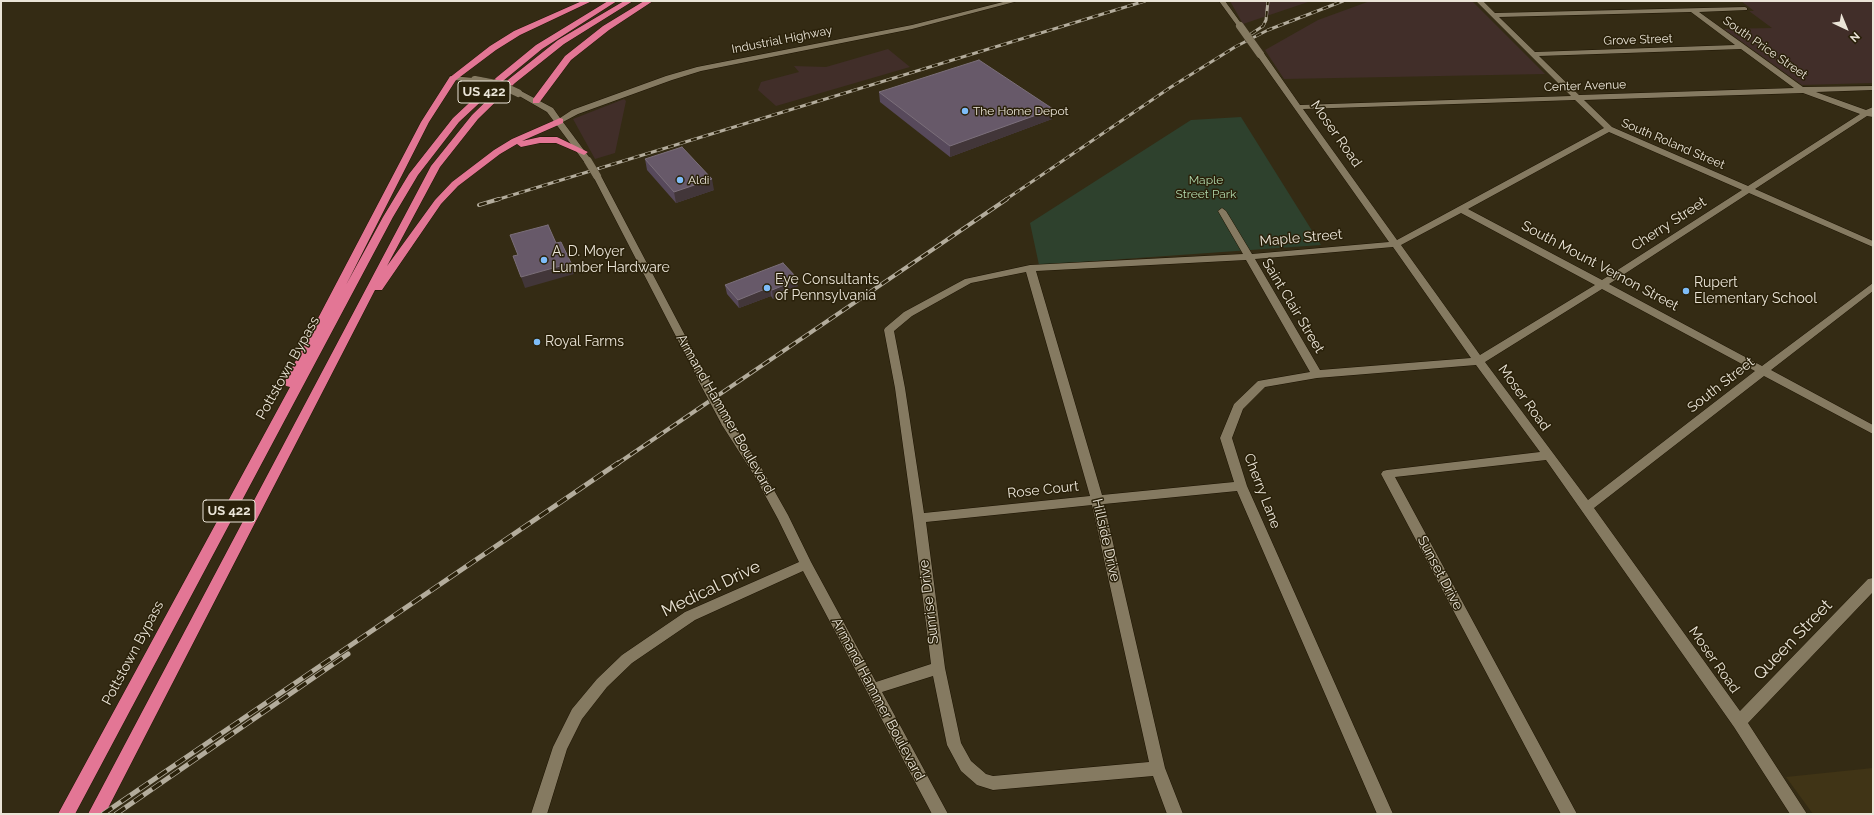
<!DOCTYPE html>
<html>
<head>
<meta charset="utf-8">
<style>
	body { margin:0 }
	#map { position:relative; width:1874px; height:815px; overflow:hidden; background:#342b14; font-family:Raleway,sans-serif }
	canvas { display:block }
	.frame { position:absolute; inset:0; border:2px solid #eae4d7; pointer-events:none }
	.north { position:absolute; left:1826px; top:8px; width:40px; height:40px; -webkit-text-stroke:3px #2a210a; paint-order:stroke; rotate:136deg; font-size:11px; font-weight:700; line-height:16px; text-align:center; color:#eae4d7 }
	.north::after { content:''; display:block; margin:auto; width:14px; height:18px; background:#eae4d7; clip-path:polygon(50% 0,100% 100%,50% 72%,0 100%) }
</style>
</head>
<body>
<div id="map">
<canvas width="1874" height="815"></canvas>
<div class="frame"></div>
<div class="north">N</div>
</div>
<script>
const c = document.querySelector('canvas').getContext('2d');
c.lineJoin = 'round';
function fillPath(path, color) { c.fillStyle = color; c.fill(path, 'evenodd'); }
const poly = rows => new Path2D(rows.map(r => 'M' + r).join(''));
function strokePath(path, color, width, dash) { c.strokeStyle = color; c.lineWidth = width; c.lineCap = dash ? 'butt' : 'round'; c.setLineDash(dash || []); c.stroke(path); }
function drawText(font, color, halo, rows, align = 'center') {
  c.font = font + ' Raleway,sans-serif'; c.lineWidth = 3; c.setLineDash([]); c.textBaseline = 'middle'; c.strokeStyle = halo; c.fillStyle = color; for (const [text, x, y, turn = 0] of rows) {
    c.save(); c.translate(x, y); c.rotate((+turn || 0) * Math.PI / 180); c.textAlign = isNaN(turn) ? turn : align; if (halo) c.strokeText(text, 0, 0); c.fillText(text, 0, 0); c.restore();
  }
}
fillPath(poly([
	[1873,768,1873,814,1813,814,1786,777]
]), '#403416');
fillPath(poly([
	[1230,1,1311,1,1243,24],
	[1370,1,1472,1,1545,74,1284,79,1265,50,1318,20],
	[1741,1,1873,1,1873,83,1802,85,1724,29,1772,28,1749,11,1754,11],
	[888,49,910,67,776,106,758,90,761,82,799,72,794,66,826,67],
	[624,99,626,101,615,153,595,159,573,119]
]), '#412e29');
fillPath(poly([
	[1241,117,1321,245,1039,265,1030,223,1191,120]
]), '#2e412d');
const minor = poly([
	[1007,1,1018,1,912,29,701,71,672,80,578,114,563,122,592,161,588,164,585,163,547,112,514,93,521,91,553,108,560,118,572,110,666,76,697,67,912,25,1007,1],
	[1219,1,1225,1,1243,26,1242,27,1238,27,1219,1],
	[1476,1,1483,1,1495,13,1745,7,1747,8,1747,10,1699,12,1803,87,1873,86,1873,90,1816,92,1866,110,1873,107,1873,117,1867,116,1755,189,1873,241,1873,247,1749,193,1609,284,1762,366,1873,283,1873,291,1771,370,1873,425,1873,434,1764,376,1594,508,1740,711,1868,579,1873,578,1873,592,1748,723,1807,814,1790,814,1734,727,1546,460,1395,477,1577,814,1561,814,1381,474,1383,471,1387,470,1540,452,1476,365,1317,378,1265,387,1243,409,1232,438,1247,486,1393,814,1377,814,1237,491,1104,504,1165,768,1183,814,1167,814,1153,776,993,790,977,785,961,771,947,745,933,676,882,692,948,814,932,814,803,571,695,620,632,663,607,687,582,719,567,749,547,814,531,814,553,747,572,709,597,679,622,655,685,612,799,562,778,519,754,475,720,422,722,419,730,419,762,469,788,515,811,562,876,682,931,664,913,518,895,388,884,330,885,328,904,312,965,279,1030,265,1243,254,1218,211,1222,208,1226,211,1252,254,1389,242,1256,54,1263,52,1300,105,1571,96,1476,1],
	[1691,12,1735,45,1535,52,1499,17,1691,12],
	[1741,49,1794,88,1579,95,1539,56,1741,49],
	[1803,93,1860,114,1748,186,1612,127,1584,100,1803,93],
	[1575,100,1604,128,1397,240,1303,109,1575,100],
	[1609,132,1742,190,1602,280,1468,209,1609,132],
	[1461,213,1595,285,1480,355,1401,245,1461,213],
	[1393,247,1471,358,1320,370,1255,259,1393,247],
	[1246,260,1310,372,1258,381,1234,404,1220,438,1234,482,1102,495,1036,271,1246,260],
	[1026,272,1090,496,924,513,905,388,894,331,912,316,971,283,1026,272],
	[1602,289,1755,371,1588,500,1485,362,1602,289],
	[1092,505,1149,762,993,776,986,774,971,761,961,743,945,668,926,522,1092,505],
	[450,76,475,78,479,80,475,82,453,80,449,78,450,76],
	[597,173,601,176,708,379,707,382,699,382,698,379,593,176,597,173]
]);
const highway = poly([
	[582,1,592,1,520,35,496,50,456,80,429,122,346,285,383,217,409,174,453,118,497,77,536,45,608,1,617,1,542,49,503,81,459,122,418,175,393,217,75,814,58,814,290,387,286,386,284,383,421,122,449,78,490,46,514,31,582,1],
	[624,1,633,1,564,44,515,83,478,119,440,167,387,266,435,200,452,182,494,150,512,139,560,118,563,119,563,123,522,141,540,137,557,137,588,152,584,155,556,143,540,143,521,147,517,144,500,154,458,186,441,204,382,290,375,290,105,814,88,814,431,166,472,115,509,79,558,40,624,1],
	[644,1,653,1,609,30,571,60,539,103,533,103,533,99,565,56,603,26,644,1]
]);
strokePath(minor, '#1c1300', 1);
strokePath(highway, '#1c1300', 1);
fillPath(minor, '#857a61');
fillPath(highway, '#e37695');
const railFar2 = poly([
	[1251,34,1263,26,1266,20,1268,1],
	[496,200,1145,1],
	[1005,200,1171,87,1235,47,1268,30,1343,1]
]);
const railFar1 = poly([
	[479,205,499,199],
	[617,464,1007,199]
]);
const rail = poly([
	[103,814,618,463],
	[116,814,348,654]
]);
strokePath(railFar2, '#b3ac9c', 3);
strokePath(railFar1, '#b3ac9c', 4);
strokePath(rail, '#b3ac9c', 5);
strokePath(railFar2, '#2a210a', 2, [6]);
strokePath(railFar1, '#2a210a', 2.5, [8]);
strokePath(rail, '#2a210a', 3.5, [11]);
const minorBridgeFar1 = poly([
	[1240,26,1260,54],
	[475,80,501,85,518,93],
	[588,161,597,176]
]);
const minorBridge = poly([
	[703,379,726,422]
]);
strokePath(minorBridgeFar1, '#1c1300', 8, []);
strokePath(minorBridge, '#1c1300', 11, []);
strokePath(minorBridgeFar1, '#857a61', 8);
strokePath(minorBridge, '#857a61', 10);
fillPath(poly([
	[879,92,1053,109,1052,119,950,157,880,102],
	[645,159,714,190,676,203,647,170],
	[725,285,798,286,788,289,789,292,773,299,771,296,739,308,727,294]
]), '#57495b');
fillPath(poly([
	[1053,109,1052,119,950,157,950,146],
	[712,179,714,190,676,203,674,192],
	[571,263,574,274,525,288,521,277],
	[796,277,798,286,788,289,789,292,773,299,772,290,785,282],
	[770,287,771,296,739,308,738,300]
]), '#423639');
const building = poly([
	[979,60,1053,109,950,146,879,92,979,60],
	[682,147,712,179,674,192,645,159,682,147],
	[548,225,556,243,561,242,571,263,521,277,513,256,518,255,510,235,548,225],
	[783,263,796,277,785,282,787,284,772,290,770,287,738,300,725,285,783,263]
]);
fillPath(building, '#675969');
strokePath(building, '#7b6f7a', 1);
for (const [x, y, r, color] of [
	[965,111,4,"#7ebdf9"],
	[680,180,4,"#7ebdf9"],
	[544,260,4,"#7ebdf9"],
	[767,288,4,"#7ebdf9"],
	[1686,291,4,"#7ebdf9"],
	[537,342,4,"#7ebdf9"]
]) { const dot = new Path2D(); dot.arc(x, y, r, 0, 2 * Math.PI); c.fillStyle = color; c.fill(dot); strokePath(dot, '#2a210a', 1.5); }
drawText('12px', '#eae4d7', '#2a210a', [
	["Industrial Highway",782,40,-11],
	["Grove Street",1638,40,-2],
	["South Price Street",1765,48,35],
	["Center Avenue",1585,86,-2],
	["South Roland Street",1673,144,23]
]);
drawText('12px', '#eae4d7', '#2a210a', [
	["The Home Depot",973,111],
	["Aldi",688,180]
], 'left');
drawText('12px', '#afd8ac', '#2a210a', [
	["Maple",1206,180],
	["Street Park",1206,194]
]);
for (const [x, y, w] of [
	[484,92,52],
	[229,511,52]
]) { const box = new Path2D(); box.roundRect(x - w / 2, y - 11, w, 22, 3); c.fillStyle = '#2a210a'; c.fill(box); strokePath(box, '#eae4d7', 1); }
drawText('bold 13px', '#eae4d7', null, [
	["US 422",484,92],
	["US 422",229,511]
]);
drawText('14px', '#eae4d7', '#2a210a', [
	["Moser Road",1336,134,55],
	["Cherry Street",1669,224,-33],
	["Maple Street",1301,238,-5],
	["South Mount Vernon Street",1600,266,28],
	["Saint Clair Street",1293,306,59],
	["Pottstown Bypass",288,368,-61],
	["South Street",1721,385,-38],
	["Moser Road",1524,398,54],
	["Armand Hammer Boulevard",725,414,60],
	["Rose Court",1043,490,-6],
	["Cherry Lane",1262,491,69],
	["Hillside Drive",1106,540,77],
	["Sunset Drive",1440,573,62],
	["Sunrise Drive",929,602,-97],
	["Pottstown Bypass",133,653,-62],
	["Moser Road",1714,660,55],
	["Armand Hammer Boulevard",878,699,62]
]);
drawText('14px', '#eae4d7', '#2a210a', [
	["A. D. Moyer",552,252],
	["Lumber Hardware",552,268],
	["Eye Consultants",775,280],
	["of Pennsylvania",775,296],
	["Rupert",1694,283],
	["Elementary School",1694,299],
	["Royal Farms",545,342]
], 'left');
drawText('17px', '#eae4d7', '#2a210a', [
	["Medical Drive",711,589,-26],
	["Queen Street",1793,640,-46]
]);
</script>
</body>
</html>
